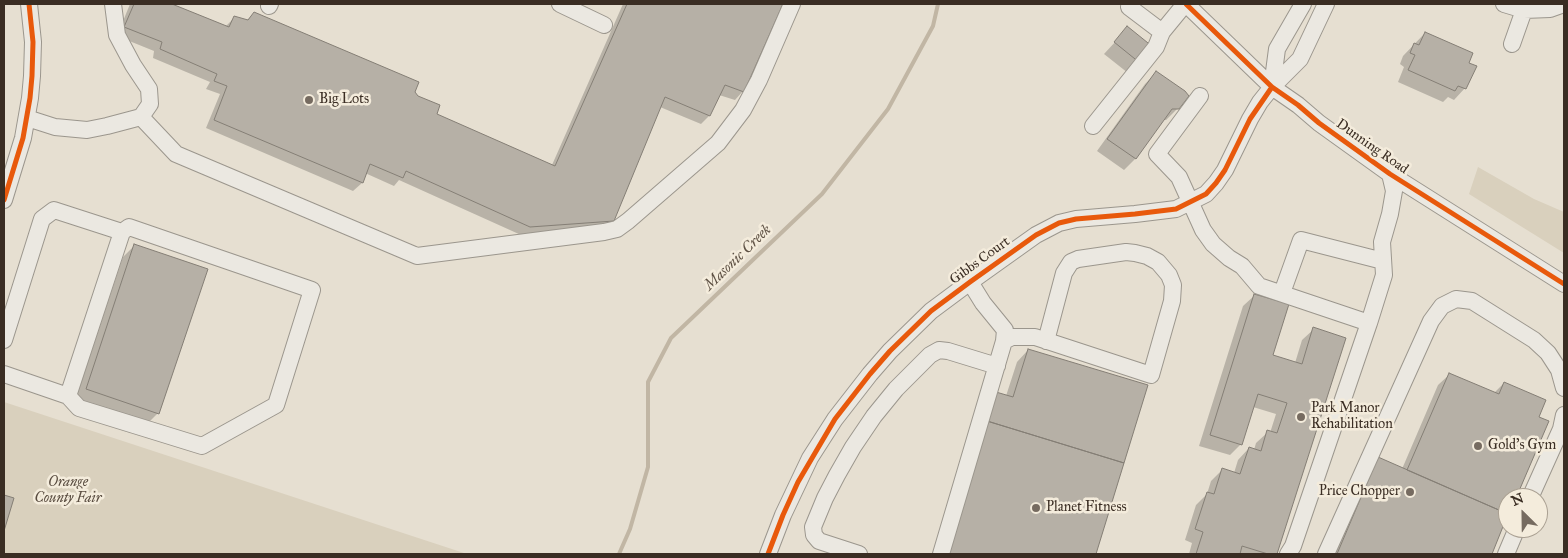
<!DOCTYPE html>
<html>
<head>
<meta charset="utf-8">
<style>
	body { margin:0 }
	#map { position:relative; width:1568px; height:558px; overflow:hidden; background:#e6dfd1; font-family:"IM FELL Great Primer",serif }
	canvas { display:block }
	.frame { position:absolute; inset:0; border:5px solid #3a2d23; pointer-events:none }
	.north { position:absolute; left:1498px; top:488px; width:50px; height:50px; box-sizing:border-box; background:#f4ecdc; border:1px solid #aaa092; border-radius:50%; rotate:337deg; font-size:14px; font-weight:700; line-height:20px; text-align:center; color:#3a2d23 }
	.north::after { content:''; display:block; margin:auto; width:18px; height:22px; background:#766b60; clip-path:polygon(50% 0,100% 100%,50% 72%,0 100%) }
</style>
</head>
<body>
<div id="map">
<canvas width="1568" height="558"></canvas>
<div class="frame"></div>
<div class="north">N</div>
</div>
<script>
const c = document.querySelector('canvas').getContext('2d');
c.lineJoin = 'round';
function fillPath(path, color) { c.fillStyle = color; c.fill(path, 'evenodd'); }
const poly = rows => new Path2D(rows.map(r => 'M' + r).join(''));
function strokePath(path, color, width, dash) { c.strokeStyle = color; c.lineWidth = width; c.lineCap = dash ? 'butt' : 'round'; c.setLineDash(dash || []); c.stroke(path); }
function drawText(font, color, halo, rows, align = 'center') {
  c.font = font + ' "IM FELL Great Primer",serif'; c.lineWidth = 5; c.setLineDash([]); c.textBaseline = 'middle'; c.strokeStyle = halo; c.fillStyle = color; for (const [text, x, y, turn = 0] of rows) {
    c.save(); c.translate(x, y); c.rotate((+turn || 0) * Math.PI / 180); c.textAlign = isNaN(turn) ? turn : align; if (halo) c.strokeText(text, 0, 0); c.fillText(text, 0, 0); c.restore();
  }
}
fillPath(poly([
	[1478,167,1534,199,1564,212,1564,253,1469,194],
	[4,402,467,554,4,554]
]), '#d9d0bd');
fillPath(poly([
	[130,4,169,4,225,27,234,18,246,21,254,14,413,92,435,115,552,165,623,4,781,4,743,91,735,100,719,95,709,116,701,124,660,107,613,221,604,230,521,235,399,180,394,186,365,173,362,183,353,191,206,128,220,94,206,89,210,82,153,58,154,51,117,36],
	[1128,28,1151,47,1128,73,1104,54],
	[1425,33,1467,64,1465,88,1454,100,1448,97,1443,102,1398,82,1404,67,1400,64,1403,56],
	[1157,72,1178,108,1166,120,1163,120,1135,159,1124,170,1097,151,1145,84],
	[134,246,158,413,147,424,75,401,123,257],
	[1255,295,1271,355,1295,363,1302,340,1314,329,1344,338,1276,554,1189,554,1192,543,1185,540,1196,505,1207,494,1211,481,1223,469,1234,473,1238,460,1249,448,1254,450,1256,443,1268,432,1270,433,1276,414,1253,407,1241,444,1230,455,1199,446,1243,306],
	[1028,350,1146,386,1094,554,941,554,1006,396,1017,362],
	[1450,374,1494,393,1504,383,1537,417,1515,498,1508,498,1508,514,1491,554,1331,554,1367,470,1402,469,1438,385]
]), '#0003');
strokePath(poly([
	[619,554,630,529,648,467,648,382,671,338,822,194,888,109,933,26,938,4]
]), '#c1b6a4', 4);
const building = poly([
	[134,4,172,4,229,27,234,16,248,20,254,12,419,82,415,92,418,96,440,105,437,114,555,166,627,4,783,4,744,92,725,85,710,116,665,97,614,221,530,227,406,171,403,178,370,164,363,183,214,120,227,86,214,81,217,74,160,49,162,42,124,27,134,4],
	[1127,26,1153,47,1140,63,1114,42,1127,26],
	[1425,32,1473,53,1469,63,1477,66,1466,89,1458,86,1455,91,1408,70,1415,55,1410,53,1414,43,1419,45,1425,32],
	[1156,71,1185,91,1189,96,1179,109,1172,109,1136,159,1107,139,1156,71],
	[134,244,208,269,159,414,86,389,134,244],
	[1254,294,1289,304,1273,355,1302,364,1313,327,1346,338,1277,554,1268,554,1242,546,1240,554,1196,554,1203,532,1195,529,1207,492,1214,494,1222,468,1240,474,1249,447,1261,451,1267,430,1277,433,1287,403,1258,394,1242,445,1210,435,1254,294],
	[1028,349,1148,385,1124,463,987,421,996,392,1013,397,1028,349],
	[1449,373,1499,394,1504,382,1546,400,1539,417,1549,421,1516,498,1508,498,1508,514,1407,470,1449,373],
	[987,421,1124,463,1096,554,949,554,987,421],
	[1378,457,1508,514,1492,554,1337,554,1378,457],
	[4,495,14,498,4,531,4,495]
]);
fillPath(building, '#b6b0a6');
strokePath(building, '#847e75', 1);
const minor = poly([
	[113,4,117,35,133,65,149,89,150,104,141,117],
	[560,4,604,25],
	[1186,4,1272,87,1298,105,1319,123,1390,174,1564,284],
	[1504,4,1524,10,1550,9,1564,4],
	[269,6,270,4],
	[1129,7,1162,32,1185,4],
	[1512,44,1524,10],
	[1272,87,1277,49,1303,4],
	[1200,96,1157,154,1179,177,1203,230,1213,244,1229,258,1242,266,1259,286,1369,323,1293,546,1288,554],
	[27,118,55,127,87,130,107,126,141,117,176,154,417,256,604,232,617,229,628,221,718,143,743,110,759,80,792,4],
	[1093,126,1156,47,1162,32],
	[4,200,23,138,30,98,32,76,33,42,29,4],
	[1282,293,1301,240,1383,261],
	[1369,323,1384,275,1382,242,1390,214,1394,191,1390,174],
	[4,340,42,219,54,210,122,232,68,396,4,374],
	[1004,341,1012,337,1035,337,1151,375,1172,301,1173,285,1169,275,1158,262,1147,256,1135,253,1126,252,1078,259,1071,262,1064,273,1046,341],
	[68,396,79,408,202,446,276,405,312,290,129,227,122,232],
	[1530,498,1561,429,1564,415],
	[768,554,783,515,810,458,835,419,870,374,890,351,931,311,970,282,1036,235,1059,223,1076,219,1135,214,1176,209,1206,194,1216,183,1225,170,1250,119,1260,102,1272,87,1300,59,1326,4],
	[859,554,819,541,814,535,813,527,825,498,837,475,853,447,874,416,896,389,930,355,939,350,948,351,997,366],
	[941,554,1004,341,1005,330,983,303,970,282],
	[1326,554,1431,321,1442,306,1456,299,1472,301,1534,340,1548,353,1559,370,1564,388],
	[1506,554,1517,528]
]);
strokePath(minor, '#9b968d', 18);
strokePath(minor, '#ebe8e1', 16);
strokePath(poly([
	[1186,4,1272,87,1298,105,1319,123,1390,174,1564,284],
	[4,200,23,138,30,98,32,76,33,42,29,4],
	[768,554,783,515,798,482,835,419,870,374,890,351,931,311,970,282,1036,235,1059,223,1076,219,1135,214,1176,209,1206,194,1216,183,1225,170,1250,119,1272,87]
]), '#e8590c', 5);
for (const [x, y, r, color] of [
	[309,100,5,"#766b60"],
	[1301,417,5,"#766b60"],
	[1478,446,5,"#766b60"],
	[1410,492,5,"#766b60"],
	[1036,508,5,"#766b60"]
]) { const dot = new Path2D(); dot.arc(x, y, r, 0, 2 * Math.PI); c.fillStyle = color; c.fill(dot); strokePath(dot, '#f4ecdc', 2); }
drawText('14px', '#3a2d23', '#f4ecdc', [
	["Big Lots",319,100],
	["Park Manor",1311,409],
	["Rehabilitation",1311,425],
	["Gold's Gym",1488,446],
	["Price Chopper",1400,492,"right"],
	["Planet Fitness",1046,508]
], 'left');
drawText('14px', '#3a2d23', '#f4ecdc', [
	["Dunning Road",1372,147,35],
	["Gibbs Court",980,261,-36]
]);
drawText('italic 14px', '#584b3f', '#f4ecdc', [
	["Orange",68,483],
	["County Fair",68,499]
]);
drawText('italic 15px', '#5e5144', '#f4ecdc', [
	["Masonic Creek",738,258,-44]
]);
</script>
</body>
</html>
